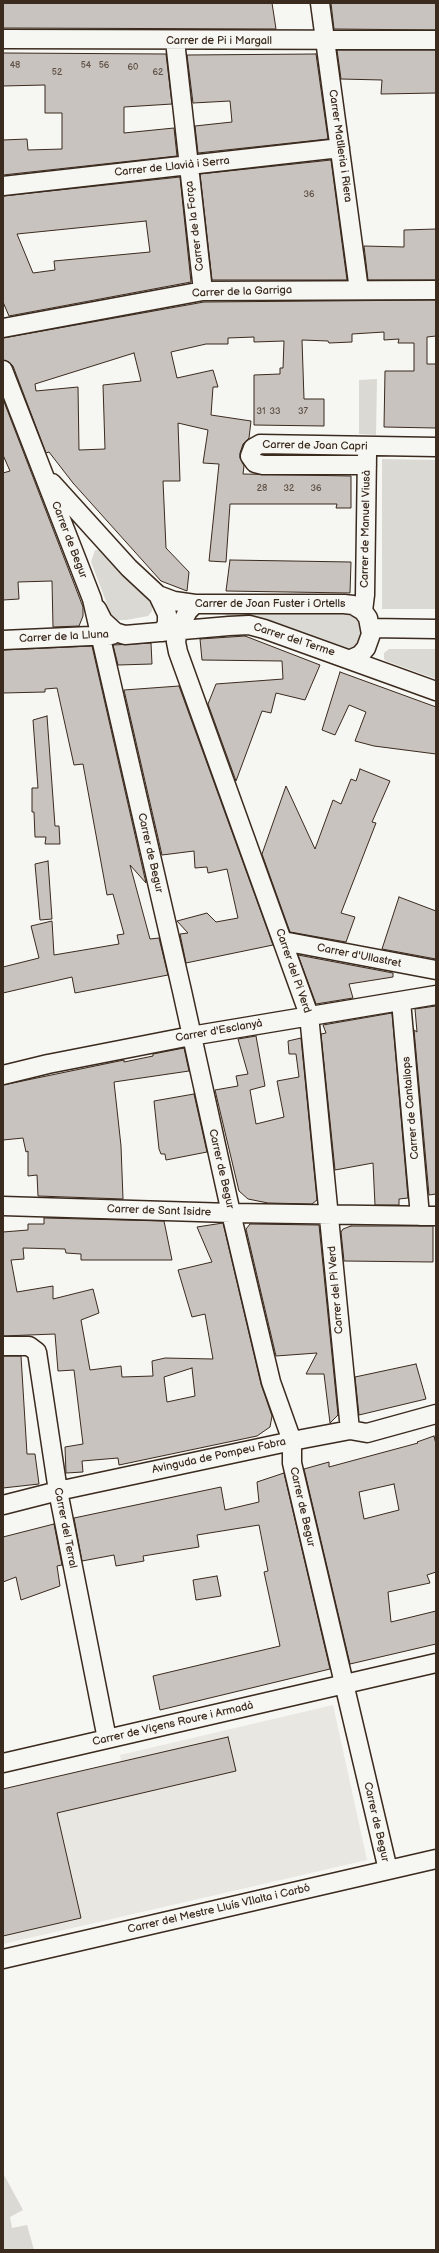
<!DOCTYPE html>
<html>
<head>
<meta charset="utf-8">
<style>
	body { margin:0 }
	#map { position:relative; width:439px; height:2253px; overflow:hidden; background:#f6f6f2; font-family:"Balsamiq Sans",sans-serif }
	canvas { display:block }
	.frame { position:absolute; inset:0; border:4px solid #3b2a1e; pointer-events:none }
</style>
</head>
<body>
<div id="map">
<canvas width="439" height="2253"></canvas>
<div class="frame"></div>
</div>
<script>
const c = document.querySelector('canvas').getContext('2d');
c.lineJoin = 'round';
function fillPath(path, color) { c.fillStyle = color; c.fill(path, 'evenodd'); }
const poly = rows => new Path2D(rows.map(r => 'M' + r).join(''));
function strokePath(path, color, width, dash) { c.strokeStyle = color; c.lineWidth = width; c.lineCap = dash ? 'butt' : 'round'; c.setLineDash(dash || []); c.stroke(path); }
function drawText(font, color, halo, rows, align = 'center') {
  c.font = font + ' "Balsamiq Sans",sans-serif'; c.lineWidth = 3; c.setLineDash([]); c.textBaseline = 'middle'; c.strokeStyle = halo; c.fillStyle = color; for (const [text, x, y, turn = 0] of rows) {
    c.save(); c.translate(x, y); c.rotate((+turn || 0) * Math.PI / 180); c.textAlign = isNaN(turn) ? turn : align; if (halo) c.strokeText(text, 0, 0); c.fillText(text, 0, 0); c.restore();
  }
}
fillPath(poly([
	[333,1705,367,1860,3,1944,3,1789,121,1762,120,1755]
]), '#e8e7e2');
fillPath(poly([
	[377,379,376,435,359,434,359,380],
	[382,459,436,460,436,609,382,609],
	[95,550,101,550,106,554,148,600,152,605,152,611,148,616,126,620,117,620,112,617,91,562],
	[340,608,360,617,363,636,351,653,226,618,226,610],
	[389,649,436,649,436,679,386,661,384,659,384,653],
	[3,2173,23,2210,10,2217,12,2228,27,2225,34,2250,3,2250]
]), '#dad9d3');
const building = poly([
	[3,3,272,3,276,29,3,28,3,3],
	[331,3,436,3,436,30,334,29,331,3],
	[337,50,436,50,436,93,381,94,382,80,341,79,337,50],
	[3,53,166,54,172,104,124,107,124,133,174,128,177,156,3,175,3,140,27,139,28,150,62,149,62,113,45,113,45,85,3,86,3,53],
	[316,54,328,139,198,153,195,126,232,122,230,101,193,103,187,55,316,54],
	[331,160,347,280,212,280,200,174,331,160],
	[180,177,191,282,9,316,3,302,3,196,180,177],
	[146,221,150,252,54,261,55,270,33,273,17,234,146,221],
	[436,229,436,280,368,280,364,246,404,247,404,230,436,229],
	[436,300,436,336,427,337,427,364,436,364,436,428,384,427,385,371,414,371,414,343,398,343,399,339,384,340,384,332,352,334,352,342,329,343,328,341,302,340,304,399,324,399,324,426,254,425,254,375,280,374,280,368,283,368,284,341,254,342,254,337,228,338,228,344,206,344,171,352,177,378,213,370,218,387,213,387,211,415,251,421,249,438,243,444,240,453,240,458,244,466,243,474,351,476,351,508,336,508,337,504,230,504,226,562,209,561,219,464,203,463,208,430,178,423,180,481,163,481,166,548,189,572,187,591,161,581,73,483,49,452,46,453,13,366,9,362,3,360,3,338,204,302,436,300],
	[134,353,141,381,103,385,105,449,79,450,78,387,36,391,35,384,134,353],
	[3,399,83,607,83,616,79,626,53,627,52,581,18,582,19,599,3,600,3,473,10,471,3,455,3,399],
	[230,560,351,562,350,593,226,591,230,560],
	[245,636,320,665,305,700,276,693,271,713,262,711,236,781,208,704,216,684,283,679,282,661,202,660,200,639,245,636],
	[151,643,152,664,118,665,113,645,151,643],
	[92,646,146,883,130,865,150,939,159,938,168,975,75,993,72,977,3,993,3,967,39,958,31,926,52,921,54,955,119,944,117,935,124,934,113,894,107,895,83,764,74,765,57,688,45,689,45,692,3,693,3,650,92,646],
	[340,672,436,707,436,754,374,746,355,741,366,712,349,705,335,735,322,730,340,672],
	[179,686,273,945,186,963,180,934,188,933,177,921,207,913,216,922,238,918,227,869,208,873,207,867,195,868,194,851,162,855,124,690,179,686],
	[47,716,55,826,59,826,60,844,45,844,46,837,35,837,34,812,32,812,32,788,38,788,33,720,47,716],
	[360,769,390,781,372,822,376,823,341,913,355,917,346,942,290,932,262,854,286,786,315,849,333,800,341,804,351,779,356,781,360,769],
	[48,861,52,919,40,920,35,864,48,861],
	[399,897,436,911,436,959,382,949,399,897],
	[298,955,393,973,393,977,349,984,353,998,316,1004,298,955],
	[436,1006,436,1194,429,1195,414,1030,417,1032,415,1009,436,1006],
	[392,1013,408,1198,399,1199,399,1205,375,1205,373,1163,335,1170,321,1034,326,1033,323,1025,392,1013],
	[256,1036,265,1086,250,1090,256,1124,284,1117,277,1081,299,1077,296,1054,289,1054,288,1041,301,1038,317,1200,312,1204,268,1203,248,1199,239,1191,215,1090,238,1086,236,1076,248,1074,238,1039,256,1036],
	[184,1048,189,1071,114,1082,121,1146,123,1199,38,1196,37,1175,28,1176,28,1151,26,1152,23,1138,3,1140,3,1085,124,1060,124,1062,153,1056,153,1054,184,1048],
	[194,1094,207,1152,166,1160,165,1154,161,1154,159,1149,154,1101,194,1094],
	[44,1218,164,1221,172,1260,81,1260,81,1254,66,1253,65,1249,23,1248,24,1259,11,1260,17,1292,53,1286,53,1299,93,1289,99,1313,81,1320,90,1370,121,1366,122,1377,153,1376,152,1361,165,1358,213,1359,205,1314,192,1317,178,1270,212,1262,197,1227,223,1223,261,1384,272,1416,270,1427,257,1436,119,1465,118,1458,82,1461,83,1472,66,1473,65,1447,83,1444,74,1370,58,1371,55,1334,3,1336,3,1232,28,1230,28,1224,44,1224,44,1218],
	[192,1368,195,1396,167,1402,164,1377,192,1368],
	[250,1224,319,1225,338,1415,330,1423,324,1374,306,1374,317,1353,276,1356,246,1229,250,1224],
	[351,1226,433,1226,433,1262,344,1261,341,1232,343,1229,351,1226],
	[3,1356,21,1356,27,1454,35,1454,39,1484,3,1488,3,1356],
	[416,1364,426,1399,359,1415,355,1377,416,1364],
	[434,1436,436,1444,436,1572,427,1575,430,1583,388,1592,391,1622,436,1611,436,1644,350,1664,304,1469,329,1462,329,1467,418,1443,417,1442,434,1436],
	[394,1484,399,1510,364,1519,359,1492,394,1484],
	[284,1473,330,1669,160,1710,153,1676,280,1646,264,1572,268,1571,259,1525,197,1535,199,1547,143,1556,144,1561,116,1566,114,1555,82,1561,74,1518,221,1487,225,1510,259,1502,257,1482,284,1473],
	[54,1524,62,1565,57,1566,60,1586,21,1600,16,1577,3,1582,3,1537,54,1524],
	[217,1576,221,1596,196,1600,193,1580,217,1576],
	[228,1737,236,1771,57,1813,81,1918,3,1936,3,1789,228,1737]
]);
fillPath(building, '#c8c3be');
strokePath(building, '#3b2a1e', 1);
const minor = poly([
	[320,3,359,290],
	[3,39,436,40],
	[175,41,203,291],
	[3,186,340,148],
	[3,328,203,291,436,290],
	[3,370,92,599,182,991,231,1213,271,1382,292,1441,292,1463,388,1870],
	[367,465,263,465,255,463,250,456,253,448,260,444,436,447],
	[52,483,129,568,158,595,167,614,167,624,162,632],
	[158,595,174,601,195,604,344,604,353,605,363,611,368,618,371,634,366,648,360,655,351,659],
	[195,604,188,611,178,630,176,642,178,652,309,1015,350,1430],
	[97,609,103,621,115,632,125,635,229,626,249,625,264,629,436,691],
	[363,611,365,595,367,454],
	[371,628,436,629],
	[3,640,112,635],
	[283,941,436,970],
	[401,1001,420,1216],
	[3,1075,48,1064,191,1036,436,995],
	[3,1206,231,1213,436,1216],
	[3,1346,29,1346,37,1352,58,1491,107,1739],
	[3,1505,58,1491,292,1441,350,1430,367,1433,436,1414],
	[3,1763,436,1663],
	[3,1959,436,1859]
]);
strokePath(minor, '#3b2a1e', 21);
strokePath(minor, '#f6f6f2', 18);
drawText('9px', '#5e5046', null, [
	["48",15,66],
	["54",86,66],
	["56",104,66],
	["60",133,68],
	["52",57,73],
	["62",158,73],
	["36",309,195],
	["31",261,412],
	["33",275,412],
	["37",303,412],
	["28",262,489],
	["32",289,489],
	["36",316,489]
]);
drawText('11px', '#3b2a1e', '#f6f6f2', [
	["Carrer de Pi i Margall",219,41],
	["Carrer Matlleria i Riera",340,146,82],
	["Carrer de Llavià i Serra",172,167,-6],
	["Carrer de la Força",195,226,-97],
	["Carrer de la Garriga",242,292,-2],
	["Carrer de Joan Capri",315,446,1],
	["Carrer de Manuel Viusà",366,529,-89],
	["Carrer de Begur",69,540,69],
	["Carrer de Joan Fuster i Ortells",270,604],
	["Carrer de la Lluna",64,637,-3],
	["Carrer del Terme",294,640,18],
	["Carrer de Begur",150,853,77],
	["Carrer d'Ullastret",359,956,11],
	["Carrer del Pi Verd",293,971,71],
	["Carrer d'Esclanyà",219,1031,-10],
	["Carrer de Cantallops",411,1108,-95],
	["Carrer de Begur",221,1169,77],
	["Carrer de Sant Isidre",159,1211,2],
	["Carrer del Pi Verd",336,1290,-95],
	["Avinguda de Pompeu Fabra",219,1456,-12],
	["Carrer de Begur",302,1507,77],
	["Carrer del Terral",65,1528,79],
	["Carrer de Viçens Roure i Armadà",173,1724,-13],
	["Carrer de Begur",376,1822,77],
	["Carrer del Mestre Lluís VIlalta i Carbó",219,1909,-13]
]);
</script>
</body>
</html>
